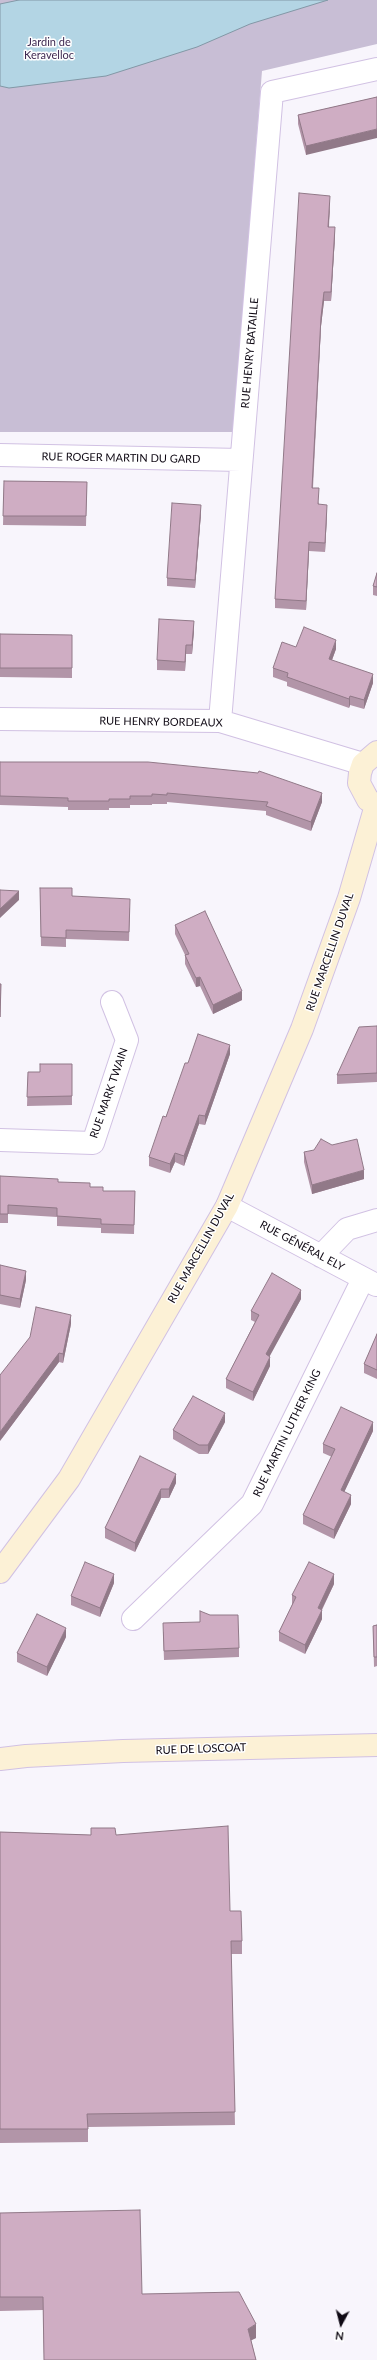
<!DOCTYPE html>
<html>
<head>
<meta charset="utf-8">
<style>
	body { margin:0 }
	#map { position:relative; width:377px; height:2360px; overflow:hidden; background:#f8f5fc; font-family:Lato,sans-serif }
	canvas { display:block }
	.north { position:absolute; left:321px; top:2304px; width:40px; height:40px; -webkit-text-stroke:3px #fff; paint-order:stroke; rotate:187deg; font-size:11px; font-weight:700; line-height:16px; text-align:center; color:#0f0914 }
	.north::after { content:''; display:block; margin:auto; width:14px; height:18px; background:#0f0914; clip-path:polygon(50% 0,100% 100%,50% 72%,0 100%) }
</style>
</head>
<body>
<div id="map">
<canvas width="377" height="2360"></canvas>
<div class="north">N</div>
</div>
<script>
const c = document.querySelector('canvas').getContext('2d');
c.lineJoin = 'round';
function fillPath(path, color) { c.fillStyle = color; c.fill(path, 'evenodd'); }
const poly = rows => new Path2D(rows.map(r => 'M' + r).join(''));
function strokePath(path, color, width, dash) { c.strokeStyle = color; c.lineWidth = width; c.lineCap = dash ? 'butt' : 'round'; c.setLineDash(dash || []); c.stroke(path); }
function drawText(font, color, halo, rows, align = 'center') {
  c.font = font + ' Lato,sans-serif'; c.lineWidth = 3; c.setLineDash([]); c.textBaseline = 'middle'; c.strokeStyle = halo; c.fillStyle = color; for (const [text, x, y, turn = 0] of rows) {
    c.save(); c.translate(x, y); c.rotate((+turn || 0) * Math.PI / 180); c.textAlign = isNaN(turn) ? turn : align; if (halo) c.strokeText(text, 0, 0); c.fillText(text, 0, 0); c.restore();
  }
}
fillPath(poly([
	[0,0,377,0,377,44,262,71,233,432,0,432]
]), '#c8bed5');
const water = poly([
	[19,0,328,0,250,24,197,47,106,76,9,88,0,86,0,4,19,0]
]);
fillPath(water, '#b3d5e4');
strokePath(water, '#8298a6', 1);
const minor = poly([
	[0,455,241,460],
	[0,719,220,721,363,764],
	[220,721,272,92,377,69],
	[0,1140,93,1143,127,1040,112,1002],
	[227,1206,376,1285],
	[321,1256,347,1229,377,1220],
	[133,1619,252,1504,363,1279]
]);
const secondary = poly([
	[377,752,363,764,360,773,359,783,368,800,377,805],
	[0,1572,69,1479,227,1206,302,1029,349,898,376,805],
	[0,1759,26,1756,123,1751,377,1745]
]);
strokePath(minor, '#d1c1e3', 24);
strokePath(secondary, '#d1c1e3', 24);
strokePath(minor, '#fff', 22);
strokePath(secondary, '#fcf1d6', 22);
fillPath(poly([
	[377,97,306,155,298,124,298,115],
	[330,205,329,227,335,236,331,301,324,301,321,326,313,488,319,504,327,514,325,552,309,551,306,610,275,608,275,599],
	[4,481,87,482,86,526,3,525],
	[201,513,195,588,167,586,167,578],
	[377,573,377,596,373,595,373,586],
	[194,630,192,654,186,654,185,671,157,670,157,660],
	[0,634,72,635,72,678,0,677],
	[296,647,336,649,332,660,373,683,364,709,350,705,349,708,287,686,287,682,273,677,273,668],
	[0,762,322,802,311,831,266,815,266,811,167,802,167,804,152,804,152,805,130,805,130,808,109,808,109,810,68,810,68,807,0,805],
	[40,888,72,896,130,908,129,941,66,939,66,947,41,946],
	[175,925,242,1000,213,1014,200,986,196,987,185,964,185,955,175,934],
	[377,1026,377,1082,337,1084,337,1075],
	[230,1054,205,1125,199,1124,184,1166,175,1162,170,1173,149,1166,149,1157,188,1063],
	[72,1064,72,1105,27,1106,28,1072,40,1072],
	[304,1152,364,1179,312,1194,304,1162],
	[0,1176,58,1182,90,1187,103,1191,135,1191,134,1234,101,1233,101,1228,57,1226,57,1217,8,1214,8,1223,0,1223],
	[0,1265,26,1280,20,1308,0,1304],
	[301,1299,269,1356,270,1366,253,1401,226,1388,226,1379,255,1322,251,1320,251,1311],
	[71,1324,63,1363,59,1362,0,1441],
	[377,1334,377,1379,364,1373,364,1364],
	[225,1422,208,1454,199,1454,173,1439,173,1430],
	[373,1431,344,1492,351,1504,334,1539,303,1524,303,1515,332,1457,323,1453,323,1444],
	[140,1456,176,1483,169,1498,161,1498,135,1552,105,1538,105,1528],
	[114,1583,100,1617,71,1605,71,1596],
	[334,1584,322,1610,322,1619,305,1654,279,1641,279,1632,292,1605,292,1595],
	[200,1611,239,1648,239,1657,164,1660,163,1632,200,1622],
	[377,1625,377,1666,374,1667,373,1626],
	[66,1637,47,1676,17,1662,17,1653],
	[0,1832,91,1835,116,1835,230,1911,242,1941,242,1954,231,1954,235,2125,88,2127,88,2142,0,2143],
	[0,2213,142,2294,256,2338,251,2340,256,2360,44,2360,43,2310,0,2311]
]), '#b295a8');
fillPath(poly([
	[377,129,377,138,306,155,306,146],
	[330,196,330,205,328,236,328,227],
	[335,227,335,236,331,301,331,292],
	[324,292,324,301,321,326,312,497,321,317],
	[201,505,201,513,195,588,195,580],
	[327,505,327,514,325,552,325,543],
	[309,542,309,551,306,610,306,601],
	[194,621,194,630,192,654,192,645],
	[336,640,336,649,329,668,329,659],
	[186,645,186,654,185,671,185,662],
	[373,674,373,683,364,709,364,700],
	[350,696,350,705,349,708,349,699],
	[322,793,322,802,311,831,311,822],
	[19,891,19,900,0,918,0,909],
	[200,977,200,986,196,987,196,978],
	[242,991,242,1000,213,1014,213,1005],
	[230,1045,230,1054,205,1125,205,1116],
	[199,1115,199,1124,184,1166,184,1156],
	[175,1153,175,1162,170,1173,170,1164],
	[364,1170,364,1179,312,1194,312,1185],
	[26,1271,26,1280,20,1308,20,1299],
	[301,1290,301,1299,266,1363,266,1354],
	[71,1315,71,1324,63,1363,63,1354],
	[59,1353,59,1362,0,1441,0,1432],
	[270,1357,270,1366,253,1401,253,1392],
	[225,1413,225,1422,208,1454,208,1445],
	[373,1422,373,1431,341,1499,341,1490],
	[176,1474,176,1483,169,1498,169,1489],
	[161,1489,161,1498,135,1552,135,1543],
	[351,1495,351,1504,334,1539,334,1530],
	[114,1574,114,1583,100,1617,100,1608],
	[334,1574,334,1584,318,1617,318,1608],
	[322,1610,322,1619,305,1654,305,1645],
	[66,1628,66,1637,47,1676,47,1667],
	[256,2324,256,2338,248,2342,248,2329]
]), '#917988');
const building = poly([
	[377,97,377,129,306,146,298,115,377,97],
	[299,193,330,196,328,227,335,227,331,292,324,292,321,317,312,488,319,488,318,504,327,505,325,543,309,542,306,601,275,599,299,193],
	[4,481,87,482,86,516,3,516,4,481],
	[172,503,201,505,195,580,167,578,172,503],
	[377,573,377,587,373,586,377,573],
	[159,619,194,621,192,645,186,645,185,662,157,660,159,619],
	[304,627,336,640,329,659,373,674,364,700,350,696,349,699,287,677,288,673,273,668,282,642,296,647,304,627],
	[0,634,72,635,72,668,0,668,0,634],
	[0,762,148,762,258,773,259,771,322,793,311,822,266,806,268,802,167,793,167,795,152,794,152,796,130,796,130,799,109,799,109,801,68,801,68,798,0,796,0,762],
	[40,888,72,888,72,896,130,899,129,932,66,930,66,938,41,937,40,888],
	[0,890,19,891,0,909,0,890],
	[205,911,242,991,213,1005,200,977,196,978,190,966,185,955,189,954,175,925,205,911],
	[0,984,1,984,0,1017,0,984],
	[377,1026,377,1073,337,1075,359,1027,377,1026],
	[198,1034,230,1045,205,1116,199,1115,184,1156,175,1153,170,1164,149,1157,163,1116,166,1117,185,1063,188,1063,198,1034],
	[40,1064,72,1064,72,1096,27,1097,28,1072,40,1072,40,1064],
	[321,1139,332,1145,357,1139,364,1170,312,1185,304,1152,314,1150,321,1139],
	[0,1176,58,1179,58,1182,90,1183,90,1187,103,1187,103,1191,135,1191,134,1225,101,1224,101,1219,57,1216,57,1208,8,1205,8,1214,0,1214,0,1176],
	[0,1265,26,1271,20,1299,0,1295,0,1265],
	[272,1273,301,1290,266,1354,270,1357,253,1392,226,1379,259,1315,251,1311,272,1273],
	[36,1307,71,1315,63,1354,59,1353,0,1432,0,1375,30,1337,36,1307],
	[377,1334,377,1370,364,1364,377,1334],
	[193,1396,225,1413,208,1445,199,1445,173,1430,193,1396],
	[341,1407,373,1422,341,1490,351,1495,334,1530,303,1515,335,1449,323,1444,341,1407],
	[140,1456,176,1474,169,1489,161,1489,135,1543,105,1528,140,1456],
	[85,1562,114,1574,100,1608,71,1596,85,1562],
	[309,1562,334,1574,318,1608,322,1610,305,1645,279,1632,296,1597,292,1595,309,1562],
	[200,1611,210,1615,238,1615,239,1648,164,1651,163,1623,200,1622,200,1611],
	[37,1614,66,1628,47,1667,17,1653,37,1614],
	[377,1625,377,1657,374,1657,373,1626,377,1625],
	[228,1826,230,1911,241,1911,242,1941,231,1941,235,2112,87,2114,88,2129,0,2129,0,1832,91,1835,91,1828,115,1828,116,1835,228,1826],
	[140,2210,142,2294,239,2292,256,2324,248,2329,256,2360,44,2360,43,2297,0,2297,0,2213,140,2210]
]);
fillPath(building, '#cfadc3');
strokePath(building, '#917988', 1);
drawText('11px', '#3e2951', '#fff', [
	["Jardin de",49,42],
	["Keravelloc",49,55]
]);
drawText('11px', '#0f0914', '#fff', [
	["RUE HENRY BATAILLE",250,353,-85],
	["RUE ROGER MARTIN DU GARD",121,458,1],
	["RUE HENRY BORDEAUX",161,722,1],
	["RUE MARCELLIN DUVAL",330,952,-71],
	["RUE MARK TWAIN",109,1093,-71],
	["RUE GÉNÉRAL ELY",302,1246,28],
	["RUE MARCELLIN DUVAL",201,1248,-61],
	["RUE MARTIN LUTHER KING",287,1433,-64],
	["RUE DE LOSCOAT",201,1749,-2]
]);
</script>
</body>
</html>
